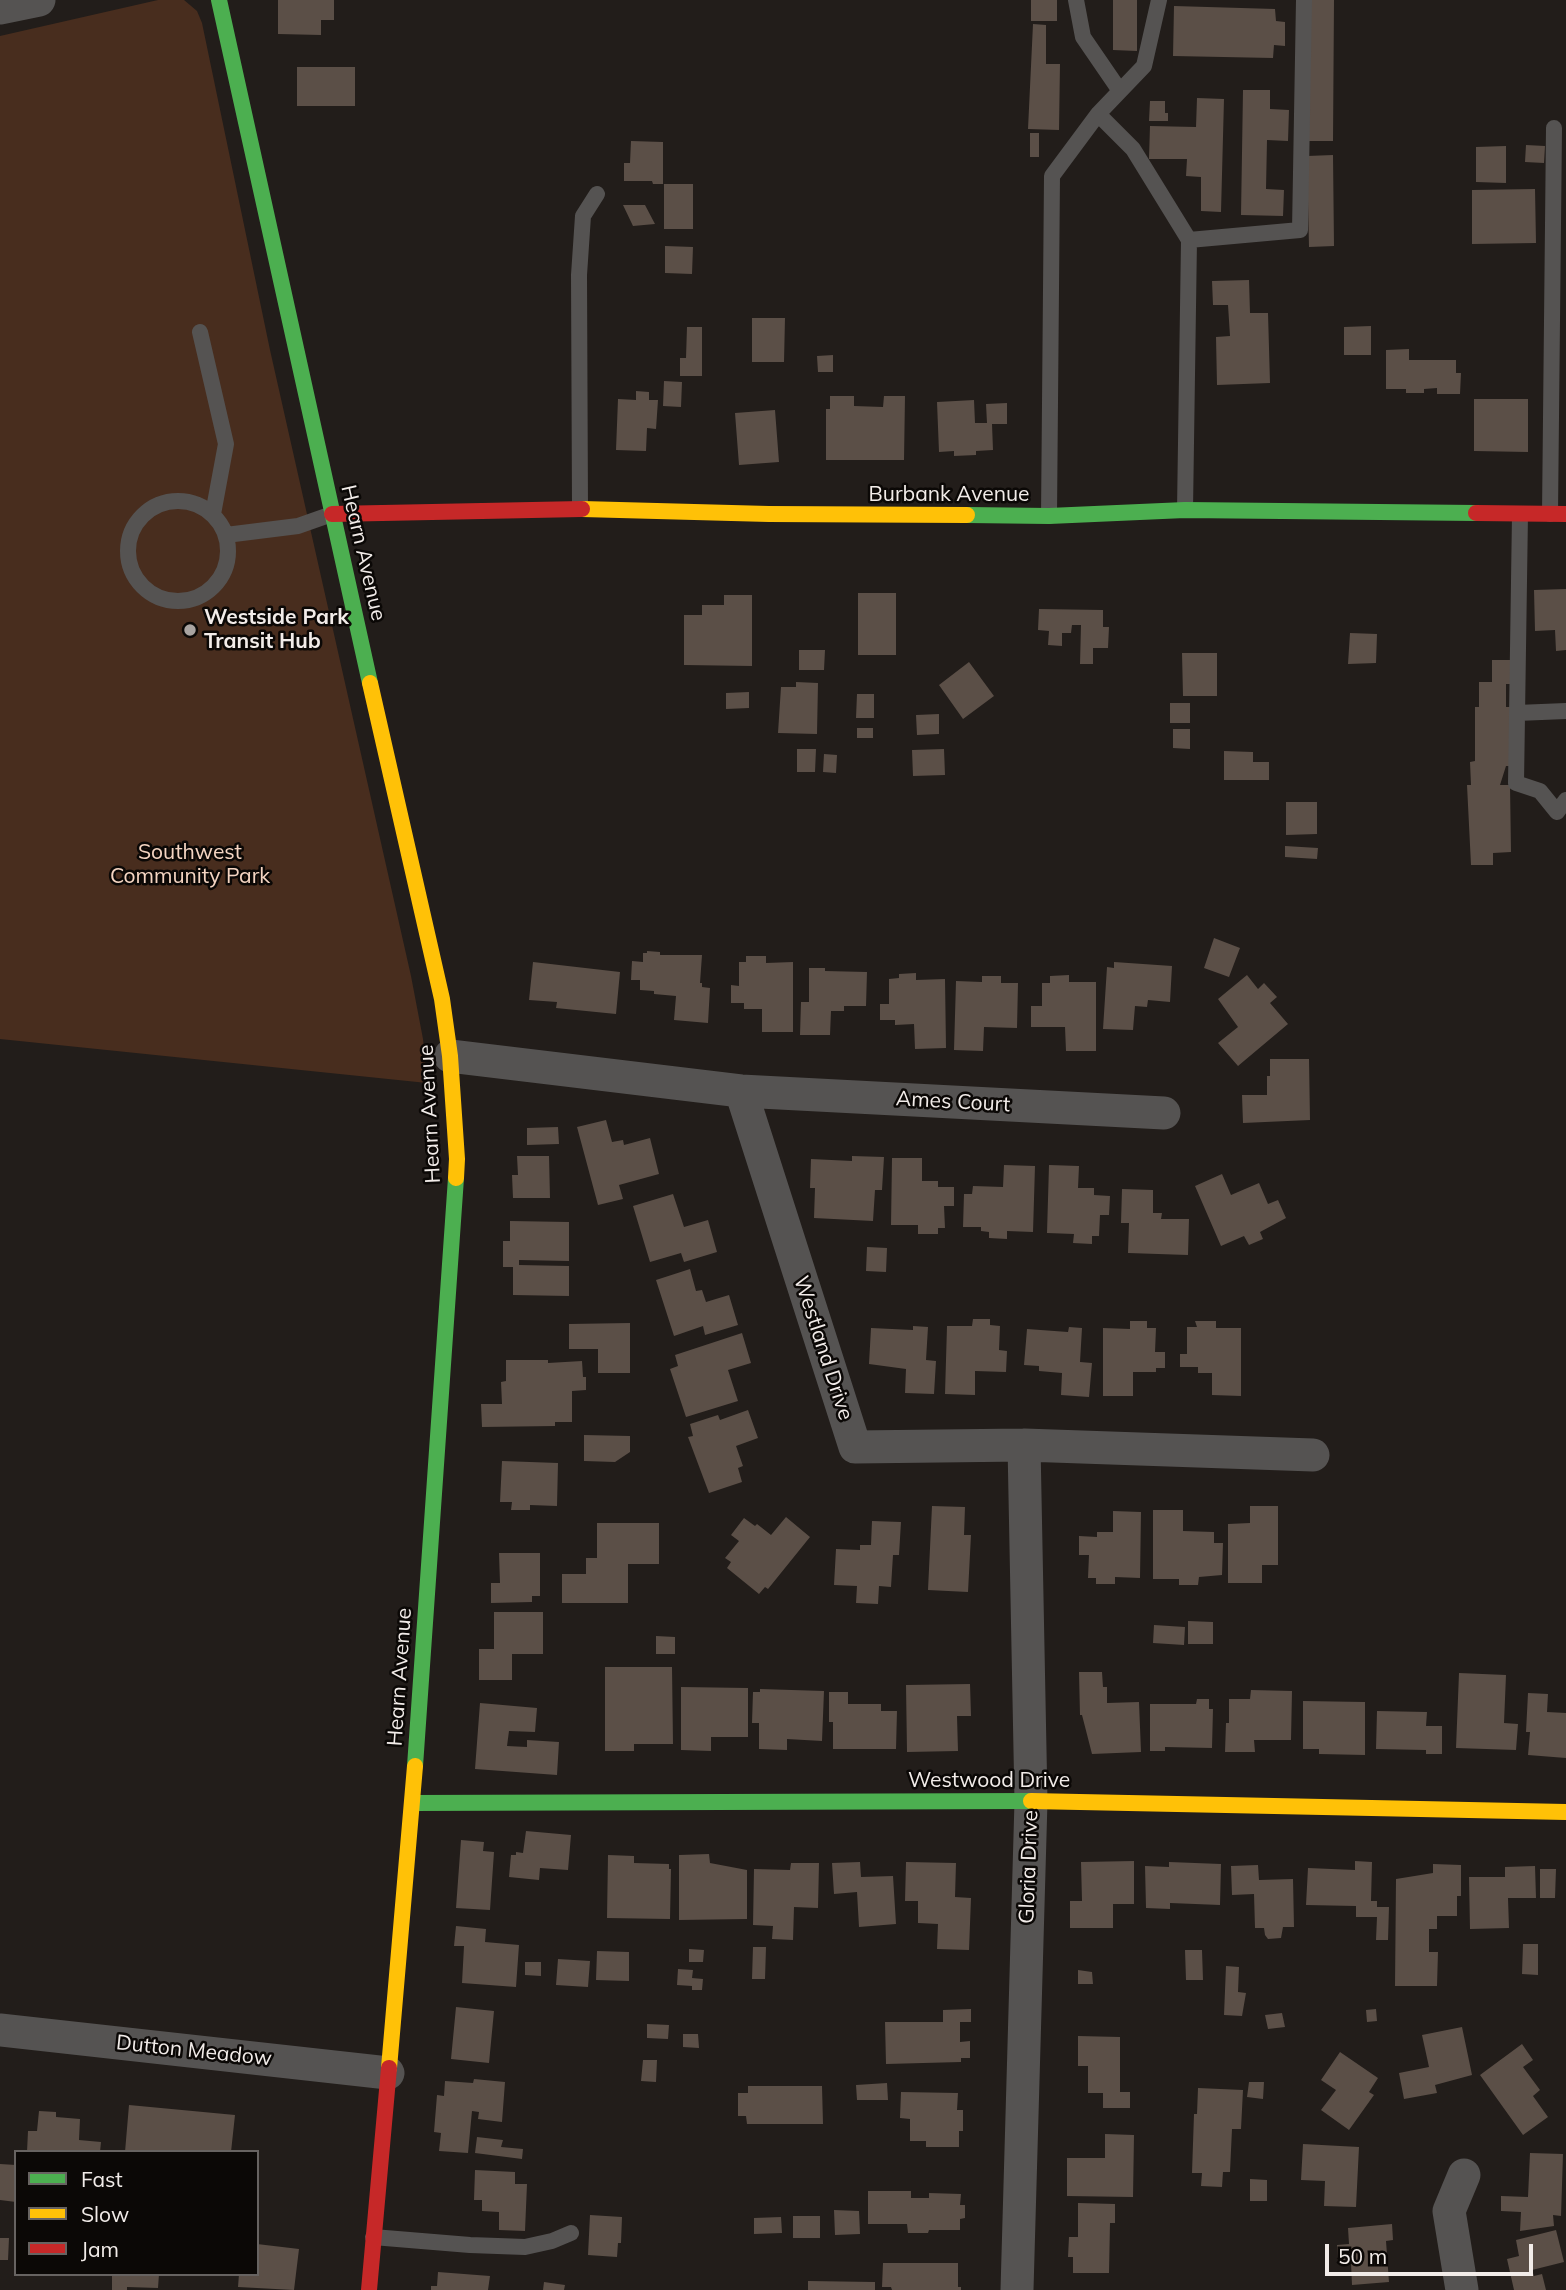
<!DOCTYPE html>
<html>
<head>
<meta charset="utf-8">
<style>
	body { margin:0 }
	#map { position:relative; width:1566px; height:2290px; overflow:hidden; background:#221d1a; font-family:Mulish,sans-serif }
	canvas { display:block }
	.legend { position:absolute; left:14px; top:2150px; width:245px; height:126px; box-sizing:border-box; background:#0b0806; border:2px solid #676361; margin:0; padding:9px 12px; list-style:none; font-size:21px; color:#f2ece9 }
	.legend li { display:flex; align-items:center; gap:14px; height:35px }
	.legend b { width:35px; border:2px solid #676361 }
	.scale { position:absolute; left:1325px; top:2244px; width:208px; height:32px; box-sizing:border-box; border:4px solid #f2ece9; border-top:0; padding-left:9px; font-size:21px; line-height:24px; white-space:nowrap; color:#f2ece9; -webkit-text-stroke:5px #0b0806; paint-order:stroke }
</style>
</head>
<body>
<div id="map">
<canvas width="1566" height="2290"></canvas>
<ul class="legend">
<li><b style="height:9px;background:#4caf50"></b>Fast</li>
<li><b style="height:9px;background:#ffc107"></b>Slow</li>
<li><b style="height:9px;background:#c62828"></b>Jam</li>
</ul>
<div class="scale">50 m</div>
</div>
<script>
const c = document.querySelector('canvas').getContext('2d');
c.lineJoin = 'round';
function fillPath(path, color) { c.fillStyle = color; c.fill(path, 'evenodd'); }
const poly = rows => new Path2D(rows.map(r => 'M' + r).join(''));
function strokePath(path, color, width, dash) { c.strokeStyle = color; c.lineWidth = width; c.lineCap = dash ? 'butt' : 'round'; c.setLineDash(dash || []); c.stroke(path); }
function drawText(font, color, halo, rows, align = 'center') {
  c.font = font + ' Mulish,sans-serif'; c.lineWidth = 5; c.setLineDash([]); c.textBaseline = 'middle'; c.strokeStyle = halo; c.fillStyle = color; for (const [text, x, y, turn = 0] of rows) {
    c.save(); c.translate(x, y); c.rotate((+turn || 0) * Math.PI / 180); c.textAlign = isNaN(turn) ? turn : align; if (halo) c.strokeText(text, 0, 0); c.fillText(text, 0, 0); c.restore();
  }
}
fillPath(poly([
	[158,0,184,0,197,11,202,23,270,350,411,976,423,1039,427,1083,0,1039,0,36]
]), '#482d1e');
fillPath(poly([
	[278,0,334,0,334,20,321,20,321,35,278,34],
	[1031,0,1057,0,1057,21,1031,21],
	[1113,0,1137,0,1137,51,1113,50],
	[1309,0,1334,0,1333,141,1308,141],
	[1174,6,1275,9,1276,21,1285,22,1285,46,1274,45,1273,58,1173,56],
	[1033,24,1046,25,1046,64,1060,64,1059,130,1028,129],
	[297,67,355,67,355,106,297,106],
	[1243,90,1270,90,1270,109,1289,110,1288,141,1267,140,1266,189,1284,190,1283,216,1241,215],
	[1197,98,1224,99,1221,212,1201,211,1201,177,1186,176,1187,159,1149,159,1150,126,1196,127],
	[1150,101,1165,101,1165,113,1168,113,1168,121,1149,121],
	[1030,133,1039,133,1039,157,1030,157],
	[631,141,663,142,663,184,653,184,652,181,624,181,624,163,630,163],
	[1526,145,1545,146,1544,163,1525,162],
	[1506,146,1506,183,1476,182,1476,147],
	[1333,155,1334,246,1309,247,1307,156],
	[664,184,693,184,693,229,664,229],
	[1535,189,1536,243,1472,244,1472,190],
	[623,205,645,205,655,224,633,226],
	[665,246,693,247,692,274,665,273],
	[1249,280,1250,313,1268,313,1270,383,1217,385,1216,337,1230,336,1228,305,1213,305,1212,281],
	[752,318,785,318,784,362,752,362],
	[1371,326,1371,355,1344,355,1344,327],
	[687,327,702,327,702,376,680,376,680,358,686,358],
	[1409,349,1409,360,1456,360,1456,373,1461,373,1460,394,1437,394,1437,388,1424,389,1424,393,1406,393,1406,389,1386,389,1386,350],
	[833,355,833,372,818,372,817,356],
	[664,381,682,382,681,407,663,406],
	[636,391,649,392,649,400,658,400,656,429,647,428,646,451,616,450,618,399,636,400],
	[830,396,854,396,854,406,883,407,884,396,905,396,904,460,826,460,826,409,830,409],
	[1474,399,1528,399,1528,452,1474,451],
	[974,400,975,423,987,423,986,404,1007,403,1007,424,992,424,993,450,976,451,976,455,954,456,954,451,939,452,937,402],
	[775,410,779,462,739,465,735,413],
	[1566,589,1566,650,1556,651,1555,630,1535,631,1534,590],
	[858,593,896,593,896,655,858,655],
	[724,595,752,595,752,666,684,665,684,615,702,615,702,605,724,605],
	[1039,609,1103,610,1103,627,1109,627,1108,648,1093,648,1093,664,1080,664,1081,625,1072,625,1071,633,1062,633,1062,646,1048,645,1049,631,1038,630],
	[1350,633,1377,634,1376,663,1348,664],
	[799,650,825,650,824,670,799,670],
	[1182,653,1217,653,1217,696,1183,696],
	[1492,660,1510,660,1510,684,1506,684,1506,707,1510,707,1511,766,1506,766,1500,785,1510,785,1511,852,1493,853,1493,865,1471,865,1467,785,1471,785,1470,762,1475,761,1475,707,1479,707,1479,682,1492,682],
	[969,662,994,696,963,719,939,685],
	[796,682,818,683,817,734,778,733,781,687,796,687],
	[749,692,749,708,726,709,726,693],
	[857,694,874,694,874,718,856,718],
	[1170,703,1190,703,1190,723,1170,723],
	[939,714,939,734,917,735,916,715],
	[857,728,873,728,873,738,857,738],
	[1173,729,1190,729,1190,749,1173,748],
	[797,749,816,749,815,772,797,772],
	[944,749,945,775,913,776,912,750],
	[1224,751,1253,752,1253,762,1269,762,1269,780,1224,780],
	[824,754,837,755,836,773,823,772],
	[1286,802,1317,802,1317,834,1286,835],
	[1285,846,1318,848,1317,859,1285,857],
	[1214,938,1240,948,1229,977,1204,968],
	[647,951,660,952,660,955,702,955,700,983,702,983,702,987,710,988,708,1023,674,1020,676,996,654,994,654,991,640,990,640,980,631,980,632,961,643,962,643,953,647,953],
	[746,956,766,956,766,963,793,962,793,1032,762,1032,762,1009,744,1009,744,1003,731,1003,731,985,739,986,739,962,746,962],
	[533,962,620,972,616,1014,556,1008,557,1002,529,1000],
	[1114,962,1172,966,1170,1002,1148,1000,1147,1007,1135,1006,1133,1030,1103,1029,1107,967,1114,968],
	[809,968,825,968,825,971,867,972,866,1006,844,1006,844,1011,831,1011,830,1035,800,1035,801,1002,809,1002],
	[916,973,916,980,945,979,946,1048,915,1049,914,1024,895,1025,895,1020,880,1020,880,1004,889,1004,889,979,899,978,899,974],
	[1069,975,1069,982,1096,982,1096,1051,1066,1051,1065,1027,1031,1027,1031,1006,1042,1006,1042,983,1050,983,1050,976],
	[1247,975,1258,989,1264,983,1277,997,1270,1003,1288,1024,1238,1066,1218,1043,1238,1027,1218,999],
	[982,976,1001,976,1001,983,1018,983,1017,1028,984,1027,983,1051,954,1050,956,981,982,982],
	[1270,1059,1309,1059,1310,1120,1243,1123,1242,1095,1267,1095,1267,1076,1270,1076],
	[606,1120,612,1142,623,1140,624,1145,650,1138,659,1174,619,1185,623,1199,598,1205,577,1127],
	[558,1127,559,1144,527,1145,527,1128],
	[517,1156,549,1156,550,1198,513,1198,512,1175,518,1175],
	[852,1156,884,1157,882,1190,875,1190,873,1221,814,1218,815,1188,810,1188,811,1159,852,1161],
	[892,1158,922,1158,922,1181,938,1181,938,1187,954,1187,954,1206,944,1206,945,1228,938,1228,938,1234,918,1234,918,1225,891,1225],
	[1004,1165,1035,1166,1033,1232,1007,1231,1007,1239,989,1238,989,1232,981,1231,981,1227,963,1227,964,1194,972,1194,973,1186,1003,1187],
	[1049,1165,1079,1166,1078,1188,1094,1188,1094,1195,1110,1196,1109,1215,1100,1215,1099,1236,1092,1236,1092,1244,1073,1243,1074,1234,1047,1233],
	[1222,1174,1231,1195,1259,1183,1268,1204,1278,1200,1286,1218,1260,1232,1263,1239,1249,1245,1244,1236,1221,1246,1195,1186],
	[1122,1189,1153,1190,1153,1213,1162,1213,1161,1219,1189,1219,1188,1255,1128,1253,1129,1223,1121,1223],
	[673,1194,684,1227,708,1220,717,1252,684,1262,681,1253,650,1262,633,1206],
	[510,1221,569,1222,569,1261,519,1260,519,1265,569,1266,569,1296,513,1295,513,1267,503,1267,503,1241,510,1241],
	[867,1247,887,1248,886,1272,866,1271],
	[690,1269,696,1291,702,1290,706,1302,729,1295,738,1325,705,1335,703,1326,674,1336,656,1280],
	[973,1319,990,1319,990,1325,1000,1326,999,1350,1007,1351,1006,1372,975,1371,975,1395,945,1394,947,1326,972,1326],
	[1130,1321,1147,1321,1147,1328,1156,1328,1155,1352,1165,1352,1165,1368,1156,1368,1156,1372,1133,1372,1133,1396,1103,1396,1103,1328,1130,1329],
	[1195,1321,1216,1321,1216,1328,1241,1328,1241,1396,1212,1395,1212,1373,1198,1373,1198,1367,1180,1367,1180,1354,1187,1354,1187,1327,1197,1327],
	[630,1323,630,1373,598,1373,598,1349,569,1349,569,1324],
	[913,1326,928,1327,926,1360,936,1361,934,1394,905,1393,906,1369,869,1364,871,1328,913,1330],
	[1069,1327,1082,1328,1080,1362,1092,1363,1089,1397,1061,1395,1062,1373,1039,1371,1039,1366,1024,1365,1027,1329,1068,1332],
	[742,1333,751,1363,728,1370,738,1401,686,1417,670,1369,678,1366,675,1355],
	[506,1360,548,1360,548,1363,582,1361,583,1377,586,1377,586,1390,572,1391,572,1422,555,1422,555,1426,482,1427,481,1404,502,1404,501,1382,506,1381],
	[748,1410,758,1438,736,1446,743,1466,738,1468,742,1482,709,1493,688,1437,693,1436,690,1424,718,1415,720,1420],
	[584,1435,630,1436,630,1452,615,1462,584,1461],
	[502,1461,558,1463,557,1506,530,1505,530,1510,511,1510,512,1502,500,1502],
	[932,1506,965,1507,964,1535,971,1535,968,1592,928,1590],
	[1250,1506,1278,1506,1278,1565,1262,1565,1262,1583,1228,1583,1228,1524,1250,1523],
	[1153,1510,1183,1510,1183,1531,1214,1532,1214,1543,1223,1543,1222,1575,1199,1577,1198,1585,1179,1585,1179,1579,1153,1579],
	[1113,1511,1141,1512,1140,1578,1115,1577,1115,1584,1096,1584,1096,1578,1088,1578,1089,1555,1079,1555,1079,1536,1097,1537,1097,1532,1113,1532],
	[786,1517,810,1537,768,1589,765,1587,759,1594,727,1568,731,1562,725,1558,739,1541,731,1535,744,1518,755,1526,757,1524,771,1535],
	[872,1521,901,1522,899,1555,893,1555,891,1587,879,1586,878,1604,856,1603,857,1586,834,1585,836,1549,860,1550,860,1545,871,1545],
	[597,1523,659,1523,659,1564,628,1564,628,1603,562,1603,562,1574,586,1574,586,1558,597,1558],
	[499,1553,540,1553,540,1596,532,1596,532,1602,491,1603,491,1583,500,1583],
	[494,1612,543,1612,543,1654,512,1654,512,1680,479,1680,479,1649,494,1649],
	[1188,1621,1213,1622,1213,1644,1188,1644],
	[1154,1625,1185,1627,1184,1645,1153,1643],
	[656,1636,675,1637,675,1654,656,1654],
	[605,1667,672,1667,673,1744,634,1744,634,1751,605,1751],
	[1079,1672,1102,1672,1103,1687,1107,1687,1107,1703,1139,1702,1141,1752,1092,1754,1082,1715,1080,1715],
	[1459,1673,1506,1675,1504,1723,1518,1724,1516,1750,1456,1748],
	[970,1684,971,1716,957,1716,958,1751,907,1752,906,1685],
	[681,1687,748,1688,748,1737,711,1737,711,1751,681,1750],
	[760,1689,824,1691,822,1741,787,1739,787,1750,759,1749,759,1723,752,1723,753,1692,760,1692],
	[1251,1690,1292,1691,1291,1740,1254,1740,1255,1752,1225,1752,1226,1723,1229,1723,1229,1699,1250,1699],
	[829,1692,848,1692,848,1704,881,1704,881,1711,897,1711,896,1749,833,1749,833,1722,829,1722],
	[1528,1693,1548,1694,1547,1712,1566,1713,1566,1758,1528,1755,1530,1732,1526,1732],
	[1197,1699,1209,1699,1209,1709,1213,1709,1212,1748,1165,1747,1165,1751,1150,1751,1150,1704,1196,1704],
	[1303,1701,1365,1702,1365,1755,1319,1754,1319,1749,1303,1749],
	[480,1703,537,1708,535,1732,509,1731,507,1746,527,1747,527,1740,559,1742,557,1775,475,1769],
	[1377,1711,1427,1712,1426,1726,1442,1726,1442,1754,1426,1754,1426,1750,1376,1749],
	[526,1831,571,1835,568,1870,540,1868,539,1880,509,1877,511,1855,516,1855,516,1852,523,1853],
	[461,1840,484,1842,483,1851,494,1852,490,1910,456,1908],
	[709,1854,710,1863,747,1870,747,1919,679,1920,679,1855],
	[608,1855,634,1856,634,1863,669,1864,669,1869,671,1869,670,1919,607,1918],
	[1134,1861,1134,1904,1113,1904,1113,1928,1070,1928,1070,1901,1082,1901,1081,1862],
	[1355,1861,1372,1862,1371,1901,1377,1901,1377,1907,1389,1907,1388,1940,1376,1940,1377,1917,1356,1917,1356,1906,1306,1905,1308,1868,1355,1870],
	[860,1862,861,1877,893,1876,896,1924,859,1927,857,1892,834,1894,832,1863],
	[906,1862,956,1863,955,1897,971,1898,969,1950,937,1949,938,1924,918,1923,918,1901,905,1901],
	[1169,1862,1221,1864,1220,1905,1170,1903,1170,1909,1146,1908,1145,1866,1169,1867],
	[791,1863,819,1863,818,1908,794,1907,793,1940,772,1939,773,1926,753,1925,754,1869,790,1870],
	[1433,1864,1461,1865,1461,1896,1457,1896,1457,1916,1437,1916,1437,1929,1429,1929,1429,1952,1438,1952,1437,1986,1395,1986,1396,1879,1433,1873],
	[1258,1865,1259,1880,1293,1879,1294,1927,1283,1927,1281,1938,1268,1939,1265,1935,1264,1928,1255,1928,1254,1894,1232,1895,1231,1866],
	[1535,1866,1536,1898,1508,1898,1509,1928,1470,1929,1469,1877,1505,1877,1505,1867],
	[1540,1869,1556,1869,1555,1898,1540,1898],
	[456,1926,486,1929,485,1942,519,1945,516,1987,462,1983,464,1946,454,1946],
	[1523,1944,1538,1944,1538,1975,1522,1974],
	[753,1947,766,1947,765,1979,752,1979],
	[689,1949,704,1950,703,1962,689,1962],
	[1185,1950,1202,1950,1203,1980,1186,1980],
	[597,1951,629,1952,629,1981,596,1980],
	[558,1959,590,1961,588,1987,556,1985],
	[525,1962,541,1962,541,1976,525,1975],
	[1226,1966,1239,1967,1238,1992,1246,1993,1242,2016,1224,2015],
	[678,1969,693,1970,692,1978,703,1979,702,1990,692,1990,692,1986,677,1985],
	[1078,1970,1092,1972,1093,1984,1078,1984],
	[456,2007,494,2011,489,2063,451,2059],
	[971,2009,971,2022,960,2022,960,2042,970,2041,970,2058,961,2058,961,2062,886,2064,885,2022,943,2022,943,2010],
	[1376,2009,1377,2021,1367,2022,1366,2010],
	[1282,2013,1285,2027,1268,2029,1265,2015],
	[647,2024,669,2025,668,2039,647,2038],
	[1462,2027,1472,2075,1435,2085,1437,2093,1404,2099,1399,2073,1429,2067,1422,2035],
	[683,2034,698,2034,699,2048,683,2047],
	[1078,2036,1120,2037,1120,2092,1130,2092,1130,2108,1103,2108,1103,2093,1088,2093,1088,2066,1078,2066],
	[1522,2044,1533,2060,1523,2067,1540,2090,1533,2096,1548,2117,1523,2135,1480,2075],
	[1340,2052,1378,2078,1369,2092,1374,2095,1349,2130,1321,2110,1336,2090,1321,2080],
	[643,2060,657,2060,656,2082,641,2081],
	[474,2079,505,2082,502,2122,478,2119,479,2112,472,2111,468,2153,439,2151,441,2133,434,2132,437,2095,444,2096,445,2081,473,2083],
	[1249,2082,1264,2082,1263,2099,1247,2097],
	[887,2083,888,2100,857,2100,856,2085],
	[748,2086,822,2086,823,2124,747,2124,746,2116,738,2116,738,2093,748,2093],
	[1198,2088,1243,2090,1241,2129,1232,2129,1230,2172,1223,2172,1222,2187,1201,2186,1202,2173,1192,2173,1194,2114,1197,2114],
	[901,2092,958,2093,957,2110,963,2110,963,2131,959,2131,959,2147,926,2147,926,2141,910,2141,910,2119,900,2118],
	[129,2105,235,2115,231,2152,125,2152],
	[39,2111,56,2112,56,2117,80,2119,79,2140,101,2142,100,2152,27,2152,28,2131,37,2131],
	[1105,2134,1134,2135,1133,2197,1067,2196,1067,2158,1105,2158],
	[477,2137,503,2140,501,2147,523,2149,522,2159,475,2153],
	[1303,2144,1359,2147,1356,2207,1324,2206,1325,2181,1301,2180],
	[1530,2153,1563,2154,1561,2216,1553,2215,1554,2226,1520,2231,1521,2212,1501,2211,1501,2196,1528,2197],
	[0,2164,16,2165,16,2202,0,2200],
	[475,2170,515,2172,515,2184,527,2184,525,2231,499,2230,499,2212,482,2211,482,2200,474,2200],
	[1250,2179,1267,2180,1267,2201,1250,2201],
	[868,2191,911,2191,911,2198,929,2198,929,2193,961,2194,960,2205,965,2205,965,2218,960,2219,960,2230,929,2230,928,2233,908,2233,907,2224,868,2224],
	[1078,2203,1115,2204,1115,2223,1110,2223,1109,2273,1073,2273,1073,2257,1068,2257,1069,2237,1078,2237],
	[834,2210,859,2211,860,2234,835,2235],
	[590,2215,622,2217,621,2243,618,2243,617,2257,588,2255],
	[793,2216,820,2216,820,2238,793,2238],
	[781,2217,782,2233,754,2234,754,2218],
	[1392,2224,1393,2240,1386,2241,1389,2282,1352,2285,1351,2263,1338,2264,1337,2245,1349,2244,1348,2228],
	[1556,2230,1564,2262,1532,2270,1534,2276,1542,2274,1546,2290,1514,2290,1507,2259,1519,2256,1516,2240],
	[0,2238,9,2238,8,2260,0,2260],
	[257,2244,299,2249,294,2290,238,2287,239,2274,257,2274],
	[883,2263,958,2263,958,2287,961,2287,961,2290,892,2290,891,2287,882,2287],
	[438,2272,490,2276,488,2290,431,2290,431,2286,437,2286],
	[112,2274,159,2274,158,2288,127,2287,127,2290,112,2290],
	[808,2281,875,2282,875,2290,808,2290],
	[544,2282,565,2285,564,2290,543,2290]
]), '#5b4f47');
strokePath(poly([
	[1076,0,1083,37,1120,91],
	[1098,114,1133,149,1189,240],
	[200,332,226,444,213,514],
	'128 551a50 50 0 1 1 100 0a50 50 0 1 1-100 0Z',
	[580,509,579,275,583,216,597,194],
	[1185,510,1189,240,1300,230,1304,0],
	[1520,514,1516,783,1540,791,1557,812,1566,800],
	[1550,514,1554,128],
	[1049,516,1052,176,1098,114,1144,66,1159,0],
	[226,535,298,526,332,514],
	[1517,713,1566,711],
	[373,2237,470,2245,525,2247,552,2241,571,2233]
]), '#555352', 16);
strokePath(poly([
	[0,8,39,0],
	[450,1056,741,1091,1164,1113],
	[741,1091,855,1447,1024,1445,1313,1455],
	[0,2030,388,2073],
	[1017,2290,1031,1801,1024,1445],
	[1462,2290,1449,2211,1464,2175]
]), '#555352', 33);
strokePath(poly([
	[219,0,370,683],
	[967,515,1049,516,1185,510,1476,513],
	[415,1766,456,1178],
	[412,1803,1031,1801]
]), '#4caf50', 16);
strokePath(poly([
	[582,509,769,514,967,515],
	[370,683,442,999,450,1056,457,1159,456,1178],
	[1031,1801,1566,1812],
	[389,2068,415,1766]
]), '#ffc107', 16);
strokePath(poly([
	[1476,513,1566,514],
	[332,514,582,509],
	[369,2290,389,2068]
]), '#c62828', 16);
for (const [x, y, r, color] of [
	[190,630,7,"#a9a4a1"]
]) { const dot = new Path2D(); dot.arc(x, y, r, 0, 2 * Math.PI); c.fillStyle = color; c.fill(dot); strokePath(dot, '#0b0806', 2.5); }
drawText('21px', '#f2ece9', '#0b0806', [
	["Burbank Avenue",949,495],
	["Hearn Avenue",363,553,77],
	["Ames Court",953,1102,3],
	["Hearn Avenue",430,1114,-93],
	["Westland Drive",823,1348,72],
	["Hearn Avenue",400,1677,-86],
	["Westwood Drive",989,1781],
	["Gloria Drive",1029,1867,-88],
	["Dutton Meadow",194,2051,6]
]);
drawText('bold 21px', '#f2ece9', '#0b0806', [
	["Westside Park",204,618],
	["Transit Hub",204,642]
], 'left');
drawText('21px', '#f5d5c2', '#0b0806', [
	["Southwest",190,853],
	["Community Park",190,877]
]);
</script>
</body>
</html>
